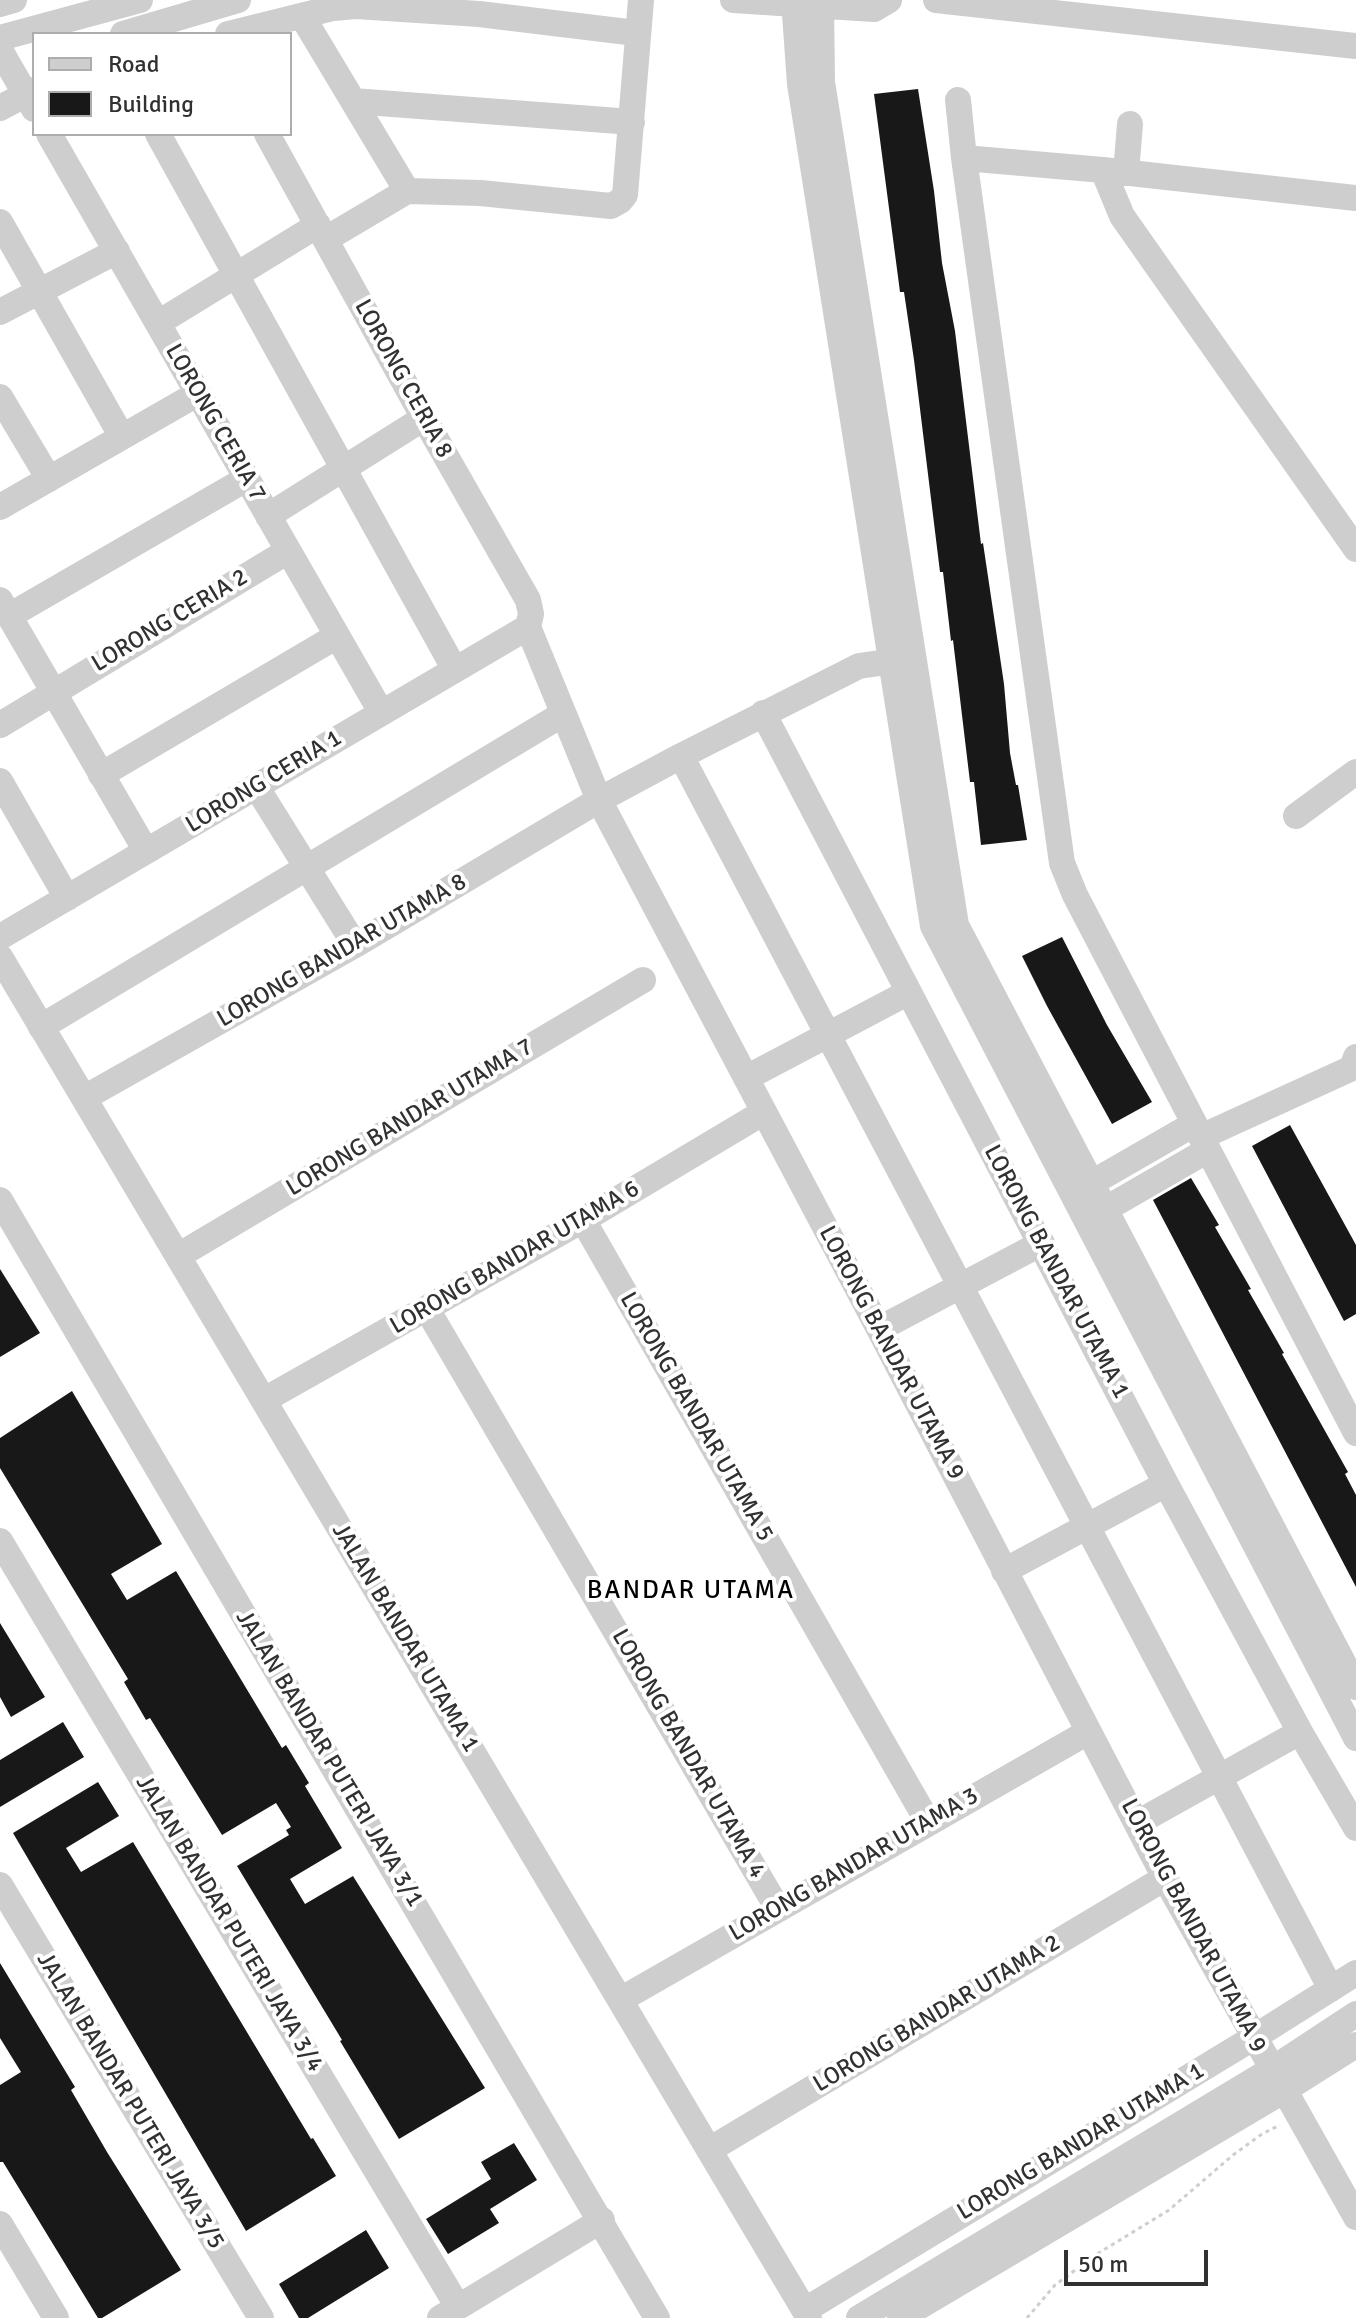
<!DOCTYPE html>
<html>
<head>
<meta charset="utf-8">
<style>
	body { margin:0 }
	#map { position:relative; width:1356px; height:2318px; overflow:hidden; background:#fff; font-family:Signika,sans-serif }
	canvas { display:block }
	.legend { position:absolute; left:32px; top:32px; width:260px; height:104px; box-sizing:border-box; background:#fff; border:2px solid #adadad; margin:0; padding:10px 14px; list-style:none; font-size:24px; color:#313131 }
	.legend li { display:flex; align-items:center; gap:16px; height:40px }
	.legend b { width:40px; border:2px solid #adadad }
	.scale { position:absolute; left:1064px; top:2250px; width:144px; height:36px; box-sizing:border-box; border:4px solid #313131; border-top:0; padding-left:10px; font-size:24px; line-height:28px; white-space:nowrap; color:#313131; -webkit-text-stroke:6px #fff; paint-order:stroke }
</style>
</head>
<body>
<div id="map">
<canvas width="1356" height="2318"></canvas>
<ul class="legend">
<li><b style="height:10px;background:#cecece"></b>Road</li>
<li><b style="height:22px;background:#181818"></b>Building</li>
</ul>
<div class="scale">50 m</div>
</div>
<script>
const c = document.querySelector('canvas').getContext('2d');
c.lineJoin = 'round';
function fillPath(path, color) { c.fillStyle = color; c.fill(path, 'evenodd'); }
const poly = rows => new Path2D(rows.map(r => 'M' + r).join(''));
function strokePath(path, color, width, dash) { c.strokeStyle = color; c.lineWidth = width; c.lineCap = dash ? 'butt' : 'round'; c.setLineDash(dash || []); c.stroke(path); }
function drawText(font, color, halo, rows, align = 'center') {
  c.font = font + ' Signika,sans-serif'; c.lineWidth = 8; c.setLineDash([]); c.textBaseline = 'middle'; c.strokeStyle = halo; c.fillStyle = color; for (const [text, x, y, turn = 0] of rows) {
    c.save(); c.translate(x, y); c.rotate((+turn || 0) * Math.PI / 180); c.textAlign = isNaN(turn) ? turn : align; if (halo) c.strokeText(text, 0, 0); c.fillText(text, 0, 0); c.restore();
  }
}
fillPath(poly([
	[918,89,934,191,942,263,955,331,981,544,983,543,1004,684,1010,753,1016,785,1018,785,1027,840,981,845,974,782,970,782,953,640,951,641,943,572,940,572,914,360,904,292,900,292,874,94],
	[1062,937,1107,1025,1152,1102,1112,1124,1047,1006,1022,956],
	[1290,1125,1356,1245,1356,1314,1344,1321,1252,1146],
	[1191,1178,1219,1225,1215,1227,1251,1289,1248,1290,1284,1353,1282,1354,1348,1472,1345,1474,1356,1495,1356,1587,1153,1200],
	[0,1269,40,1333,0,1357],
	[72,1391,162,1544,111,1574,127,1600,176,1571,282,1748,286,1745,309,1783,305,1786,342,1848,290,1879,305,1904,353,1876,485,2088,399,2139,340,2041,342,2040,237,1866,289,1835,286,1830,291,1827,276,1803,222,1835,150,1718,146,1720,124,1682,128,1679,0,1468,0,1438],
	[0,1623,45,1697,11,1717,0,1697],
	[63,1722,84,1757,0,1807,0,1760],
	[98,1782,119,1816,66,1848,81,1872,133,1842,311,2139,313,2138,336,2176,246,2231,13,1833],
	[0,1963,75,2087,71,2090,107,2152,181,2270,102,2318,98,2318,3,2162,0,2162,0,2085,21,2072,0,2038],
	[514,2143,537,2180,490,2209,499,2223,448,2254,426,2219,491,2179,481,2162],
	[366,2230,389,2268,308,2318,299,2318,279,2284]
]), '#181818');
strokePath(poly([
	[1027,2318,1055,2285,1097,2254,1169,2210,1233,2155,1262,2134,1280,2125]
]), '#cecece', 3, [4, 4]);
strokePath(poly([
	[733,0,874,9,889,0],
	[794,0,800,84,933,926,1356,1738],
	[821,0,822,82,956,925,1356,1687],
	[936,0,1356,46],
	[0,4,14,0],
	[302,16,407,191],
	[123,34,238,0],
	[228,34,333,8,356,6,479,14,636,33],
	[0,38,140,0],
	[0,50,34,109],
	[958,100,964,158,1062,863,1075,895,1356,1433],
	[353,101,632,122],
	[0,108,34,90],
	[49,134,381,712],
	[158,134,455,670],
	[267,134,424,418,528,600,531,614,528,627],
	[964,158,1103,170,1356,198],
	[1103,170,1122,216,1356,549],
	[1126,173,1130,124],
	[0,222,122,437],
	[326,239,407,191,480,193,611,206,620,201,625,195,641,0],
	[0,312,117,251],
	[158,323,318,225],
	[0,397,49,479],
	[0,507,197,394],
	[268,516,424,418],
	[0,600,146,851],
	[9,616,246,479],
	[528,627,599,800,879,1329,1165,1878,1356,2217],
	[763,713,1166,1484,1300,1732,1356,1828],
	[0,725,288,551],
	[681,756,1331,1989],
	[101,775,337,636],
	[0,781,67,898],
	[256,786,355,945],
	[1296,816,1356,772],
	[0,937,528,627],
	[0,957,809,2318],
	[41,1027,563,714],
	[746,1078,909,992],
	[84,1098,355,945,599,800,681,756,859,666,907,659],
	[1201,1137,1352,1068,1356,1057],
	[1076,1192,1194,1124],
	[0,1200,657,2318],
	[1090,1218,1208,1150],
	[583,1220,928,1822],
	[178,1256,643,980],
	[427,1309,778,1909],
	[879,1329,1042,1243],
	[264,1400,583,1220,764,1112],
	[0,1541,458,2307],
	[1004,1571,1166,1484],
	[1137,1823,1300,1732],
	[0,1885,261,2318],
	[620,2000,1088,1732],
	[709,2150,1165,1878],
	[0,2224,56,2318],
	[805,2310,1253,2038,1356,1973],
	[440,2318,602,2220],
	[859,2318,1271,2070,1356,2014],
	[900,2318,1283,2091,1356,2045]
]), '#cecece', 26);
drawText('24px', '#313131', '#fff', [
	["LORONG CERIA 8",403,379,61],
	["LORONG CERIA 7",215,423,60],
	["LORONG CERIA 2",170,621,-31],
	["LORONG CERIA 1",264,782,-31],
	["LORONG BANDAR UTAMA 8",342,951,-30],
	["LORONG BANDAR UTAMA 7",410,1118,-31],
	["LORONG BANDAR UTAMA 6",515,1258,-30],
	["LORONG BANDAR UTAMA 1",1056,1272,62],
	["LORONG BANDAR UTAMA 9",891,1353,62],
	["LORONG BANDAR UTAMA 5",696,1417,60],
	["JALAN BANDAR UTAMA 1",405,1638,59],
	["LORONG BANDAR UTAMA 4",688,1754,60],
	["JALAN BANDAR PUTERI JAYA 3/1",329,1759,59],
	["LORONG BANDAR UTAMA 3",854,1865,-30],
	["JALAN BANDAR PUTERI JAYA 3/4",229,1924,59],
	["LORONG BANDAR UTAMA 9",1193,1926,62],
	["LORONG BANDAR UTAMA 2",937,2014,-31],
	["JALAN BANDAR PUTERI JAYA 3/5",130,2101,59],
	["LORONG BANDAR UTAMA 1",1081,2142,-31]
]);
c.letterSpacing = '2px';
drawText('26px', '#000', '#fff', [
	["BANDAR UTAMA",691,1591]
]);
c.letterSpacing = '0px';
</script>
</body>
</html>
